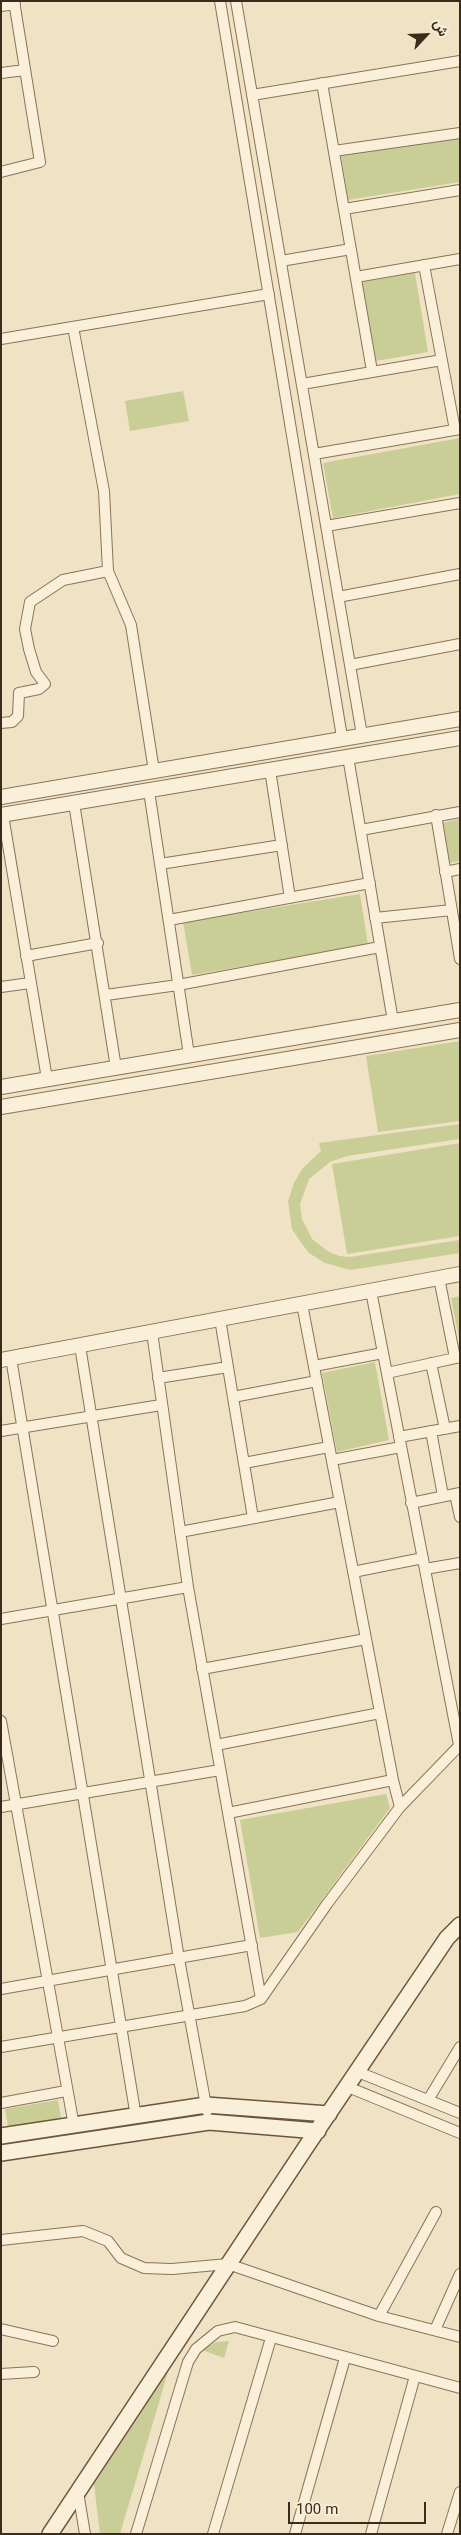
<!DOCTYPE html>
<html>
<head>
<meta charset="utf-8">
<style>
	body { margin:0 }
	#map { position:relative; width:461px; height:2535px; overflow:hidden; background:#f0e2c4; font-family:Georgia,Vazirmatn,serif }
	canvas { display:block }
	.frame { position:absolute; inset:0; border:2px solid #3a2b1e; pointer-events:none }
	.north { position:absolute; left:401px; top:10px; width:50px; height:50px; -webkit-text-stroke:4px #f7ecd4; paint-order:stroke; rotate:65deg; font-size:14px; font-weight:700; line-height:20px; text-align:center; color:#3a2b1e }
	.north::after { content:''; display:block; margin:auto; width:18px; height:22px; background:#3a2b1e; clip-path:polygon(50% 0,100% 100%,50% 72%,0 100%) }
	.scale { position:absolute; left:288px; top:2502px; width:138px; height:22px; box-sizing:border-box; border:2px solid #3a2b1e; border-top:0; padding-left:6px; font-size:15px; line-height:18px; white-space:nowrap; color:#3a2b1e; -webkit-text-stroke:4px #f7ecd4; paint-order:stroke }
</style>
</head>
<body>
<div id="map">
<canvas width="461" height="2535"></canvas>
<div class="frame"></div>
<div class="north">ش</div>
<div class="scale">100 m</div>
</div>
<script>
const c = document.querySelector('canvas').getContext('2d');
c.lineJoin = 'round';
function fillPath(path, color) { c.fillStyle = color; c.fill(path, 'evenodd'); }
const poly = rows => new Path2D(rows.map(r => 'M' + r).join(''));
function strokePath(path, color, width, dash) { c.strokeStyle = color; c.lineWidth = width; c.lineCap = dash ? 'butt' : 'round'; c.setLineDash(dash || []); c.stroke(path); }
fillPath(poly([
	[460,137,460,182,348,200,341,155],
	[415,273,428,352,376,361,362,282],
	[183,391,189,421,130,431,125,401],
	[460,438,460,494,333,518,323,463],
	[460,819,460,861,449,863,441,823],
	[360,894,368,945,192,975,183,922],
	[460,1041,460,1121,378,1132,366,1056],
	[460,1124,460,1139,347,1156,330,1162,309,1179,300,1204,302,1219,312,1239,329,1252,339,1256,350,1257,460,1240,460,1253,350,1270,325,1263,309,1253,302,1244,292,1229,288,1201,294,1183,302,1169,321,1151,319,1143],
	[460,1143,460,1236,347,1254,332,1164],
	[460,1296,460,1344,451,1298],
	[375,1362,389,1440,337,1452,322,1373],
	[386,1794,390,1808,298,1932,260,1938,240,1820],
	[58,2100,61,2118,8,2127,5,2109],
	[229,2341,224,2358,202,2350,216,2342],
	[168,2372,120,2534,100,2534,94,2484]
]), '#c9ce97');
const minor = poly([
	[220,1,342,737],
	[236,1,362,735],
	[1,6,15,4],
	[1,73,25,70],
	[322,83,372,371],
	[252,95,460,61],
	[334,151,460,133],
	[1,172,40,162,14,1],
	[344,209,460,190],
	[281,261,351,249],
	[424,265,455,430],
	[356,277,460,259],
	[73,327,104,491,108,571,131,625,154,771],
	[1,339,269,294],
	[302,384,442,360],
	[314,454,460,429],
	[326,526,460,503],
	[338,597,460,574],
	[350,665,460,644],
	[1,723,12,722,18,716,19,693,39,689,45,684,36,672,29,649,25,629,30,602,63,580,108,571],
	[348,757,393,1021],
	[270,770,290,898],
	[149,791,189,1055],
	[74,803,116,1068],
	[3,815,47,1079],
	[436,815,460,959],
	[361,830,460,812],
	[160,864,282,845],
	[445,872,460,869],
	[375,918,452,910],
	[169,920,370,883],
	[26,956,98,943],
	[1,987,30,983],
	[106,995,178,985,380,947],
	[439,1278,455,1358],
	[371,1291,459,1745],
	[302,1304,393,1780,400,1807],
	[220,1319,253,1518],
	[152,1332,188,1587,261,1999],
	[80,1346,179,1959,207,2111],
	[11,1358,136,2117],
	[431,1363,445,1429],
	[314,1366,383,1353],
	[387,1373,460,1357],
	[158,1378,228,1367],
	[233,1397,317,1381],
	[1,1431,161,1405],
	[431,1431,443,1496],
	[399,1437,460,1426],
	[332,1460,401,1447],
	[244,1463,329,1447],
	[455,1494,460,1517],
	[411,1503,460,1493],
	[180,1532,340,1502],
	[425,1569,460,1563],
	[353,1572,423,1558],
	[1,1619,188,1587],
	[202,1669,366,1639],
	[1,1721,74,2126],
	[216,1745,380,1713],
	[1,1807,220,1770],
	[228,1813,393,1780],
	[1,1989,252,1945],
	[1,2047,245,2006,261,1999,327,1904,400,1807,460,1745],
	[358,2072,460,2113],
	[348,2087,460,2133],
	[428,2100,460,2047],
	[1,2103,66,2091],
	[1,2240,83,2231,108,2241,121,2258,144,2268,172,2269,228,2264,379,2316,460,2337],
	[379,2316,436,2212],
	[1,2329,53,2341],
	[435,2330,460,2274],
	[1,2374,34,2372],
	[78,2492,85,2534],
	[136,2534,188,2362,196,2349,218,2331,235,2327,460,2388],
	[213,2534,271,2338],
	[295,2534,345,2358],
	[371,2534,415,2376],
	[447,2534,460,2492]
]);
const tertiary = poly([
	[1,797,460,719],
	[1,815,460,738],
	[1,1087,460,1010],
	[1,1107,460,1030],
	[1,1360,460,1274]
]);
const secondary = poly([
	[1,2136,206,2105,329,2114],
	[1,2153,209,2122,318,2131],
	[50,2534,306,2147,447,1938,460,1925]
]);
strokePath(minor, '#8b7359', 12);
strokePath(tertiary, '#8b7359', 16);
strokePath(secondary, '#6d543d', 18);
strokePath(minor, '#faefd8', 10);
strokePath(tertiary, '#faefd8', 14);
strokePath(secondary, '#faefd8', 15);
</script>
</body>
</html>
